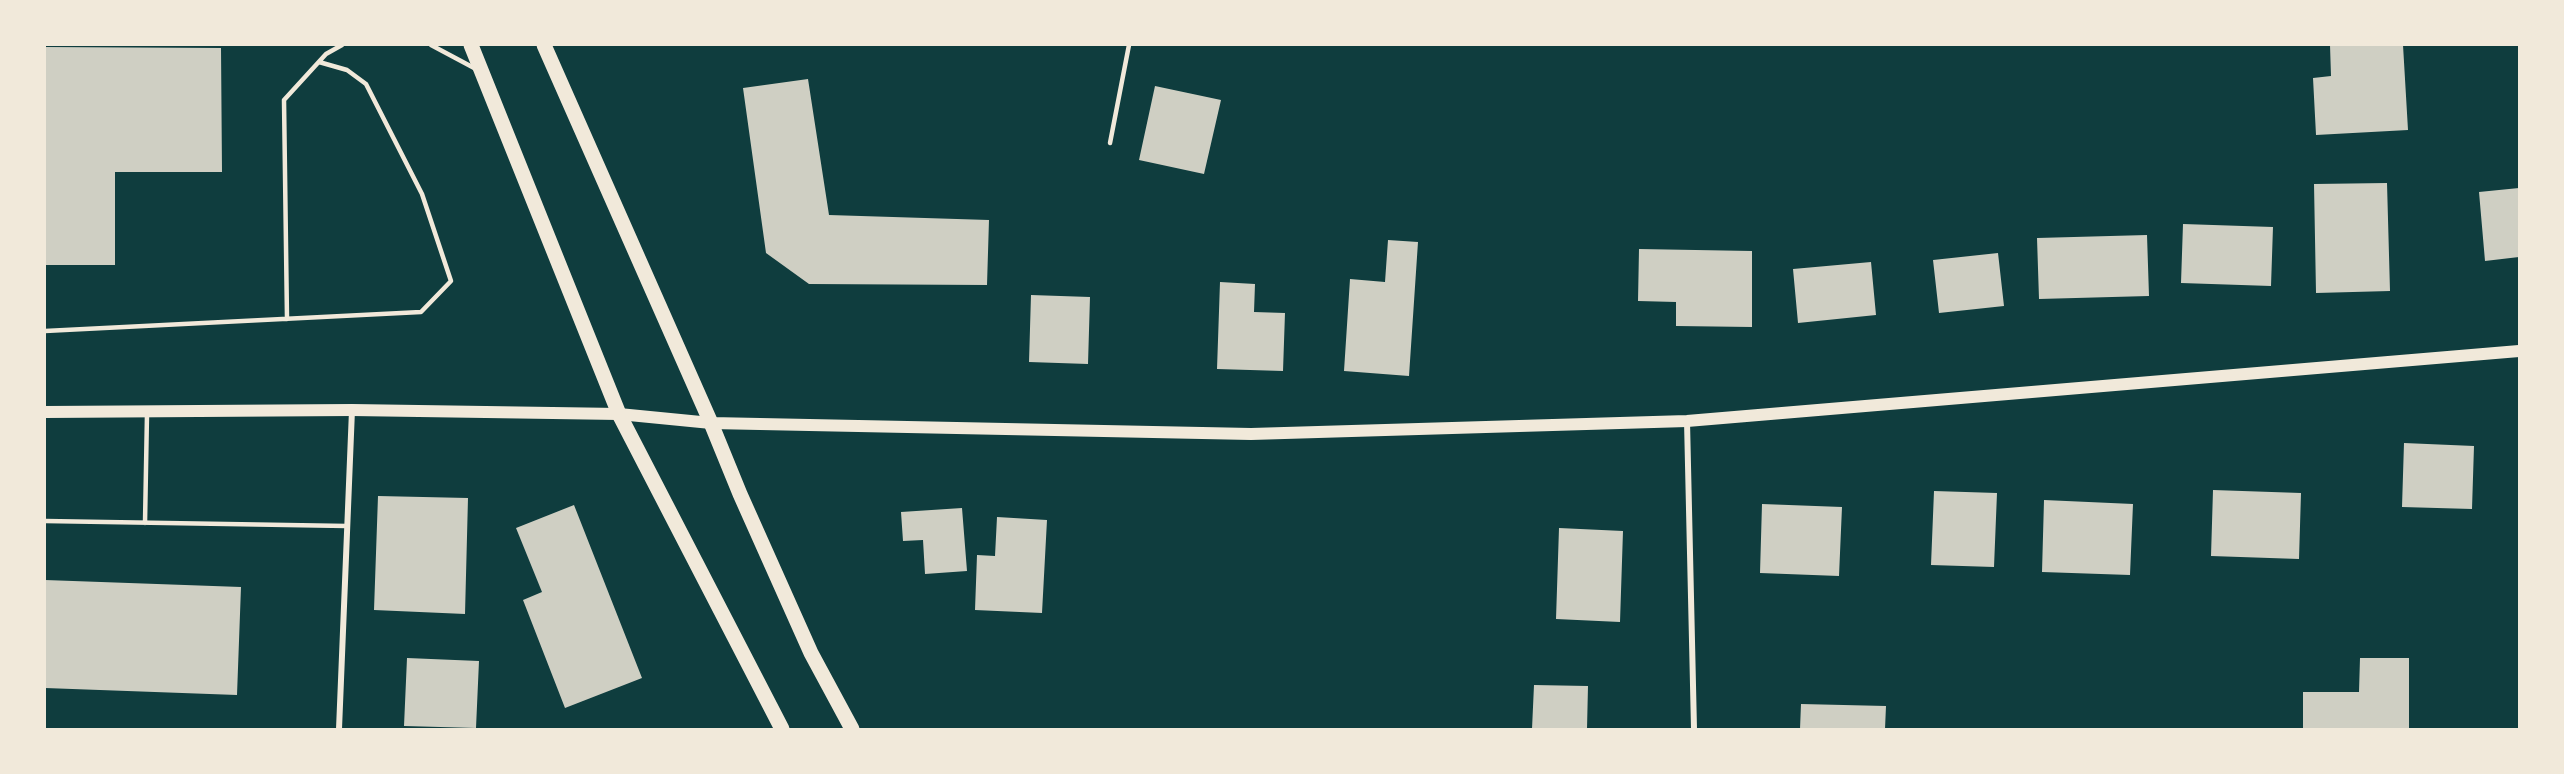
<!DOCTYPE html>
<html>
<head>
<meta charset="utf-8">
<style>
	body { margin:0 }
	#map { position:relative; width:2564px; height:774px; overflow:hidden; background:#0f3d3e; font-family:"Nunito Sans",sans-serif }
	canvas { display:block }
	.frame { position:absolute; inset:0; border:46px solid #f1e9da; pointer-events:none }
</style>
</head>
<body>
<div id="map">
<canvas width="2564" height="774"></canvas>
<div class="frame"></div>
</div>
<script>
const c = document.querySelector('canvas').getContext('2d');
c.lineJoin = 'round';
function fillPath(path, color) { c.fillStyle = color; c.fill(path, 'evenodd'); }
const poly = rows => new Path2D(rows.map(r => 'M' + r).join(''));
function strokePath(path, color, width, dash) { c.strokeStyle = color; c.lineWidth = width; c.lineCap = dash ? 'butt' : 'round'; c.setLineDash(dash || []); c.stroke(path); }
fillPath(poly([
	[2330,45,2403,45,2408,130,2316,135,2313,78,2331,76],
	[45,47,221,48,222,172,115,172,115,265,45,265],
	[808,79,829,215,989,220,987,285,809,284,766,253,743,88],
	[1155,86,1221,100,1204,174,1139,160],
	[2387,183,2390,291,2316,293,2314,184],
	[2519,188,2519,257,2485,261,2479,192],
	[2183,224,2273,227,2271,286,2181,283],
	[2147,235,2149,296,2039,299,2037,238],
	[1388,240,1418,242,1409,376,1344,371,1350,279,1385,282],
	[1639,249,1752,251,1752,327,1676,326,1676,302,1638,301],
	[1998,253,2004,306,1939,313,1933,260],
	[1871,262,1876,315,1798,323,1793,269],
	[1220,282,1255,284,1254,312,1285,313,1283,371,1217,369],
	[1031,295,1090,297,1088,364,1029,362],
	[2404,443,2474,446,2472,509,2402,507],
	[2213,490,2301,493,2299,559,2211,556],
	[1934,491,1997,493,1994,567,1931,565],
	[378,496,468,498,465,614,374,610],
	[2044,500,2133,504,2130,575,2042,572],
	[1762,504,1842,507,1839,576,1760,573],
	[574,505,642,678,565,708,523,600,542,592,516,528],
	[962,508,967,571,925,574,923,540,903,541,901,512],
	[997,517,1047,520,1042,613,975,610,977,555,995,556],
	[1559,528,1623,531,1620,622,1556,619],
	[45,580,241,587,237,695,45,688],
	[407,658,479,661,476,728,404,726],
	[2360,658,2409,658,2409,729,2303,729,2303,692,2359,692],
	[1534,685,1588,686,1587,729,1532,729],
	[1801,704,1886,706,1885,729,1800,729]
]), '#cfcfc3');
strokePath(poly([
	[431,45,476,69],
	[1110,143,1129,45],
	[287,319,284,100,326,54,342,45],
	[45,331,421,312,451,281,422,194,366,84,347,70,319,62],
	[45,521,347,526],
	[145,523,147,414]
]), '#f1e9da', 4.5);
strokePath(poly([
	[1687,421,1694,729],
	[339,729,352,410]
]), '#f1e9da', 6);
strokePath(poly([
	[45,412,352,410,619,414,711,423,1251,434,1687,421,2519,351]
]), '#f1e9da', 12);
strokePath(poly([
	[471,45,619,414,782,729],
	[544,45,711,423,740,494,811,653,852,729]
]), '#f1e9da', 15);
</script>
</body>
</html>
